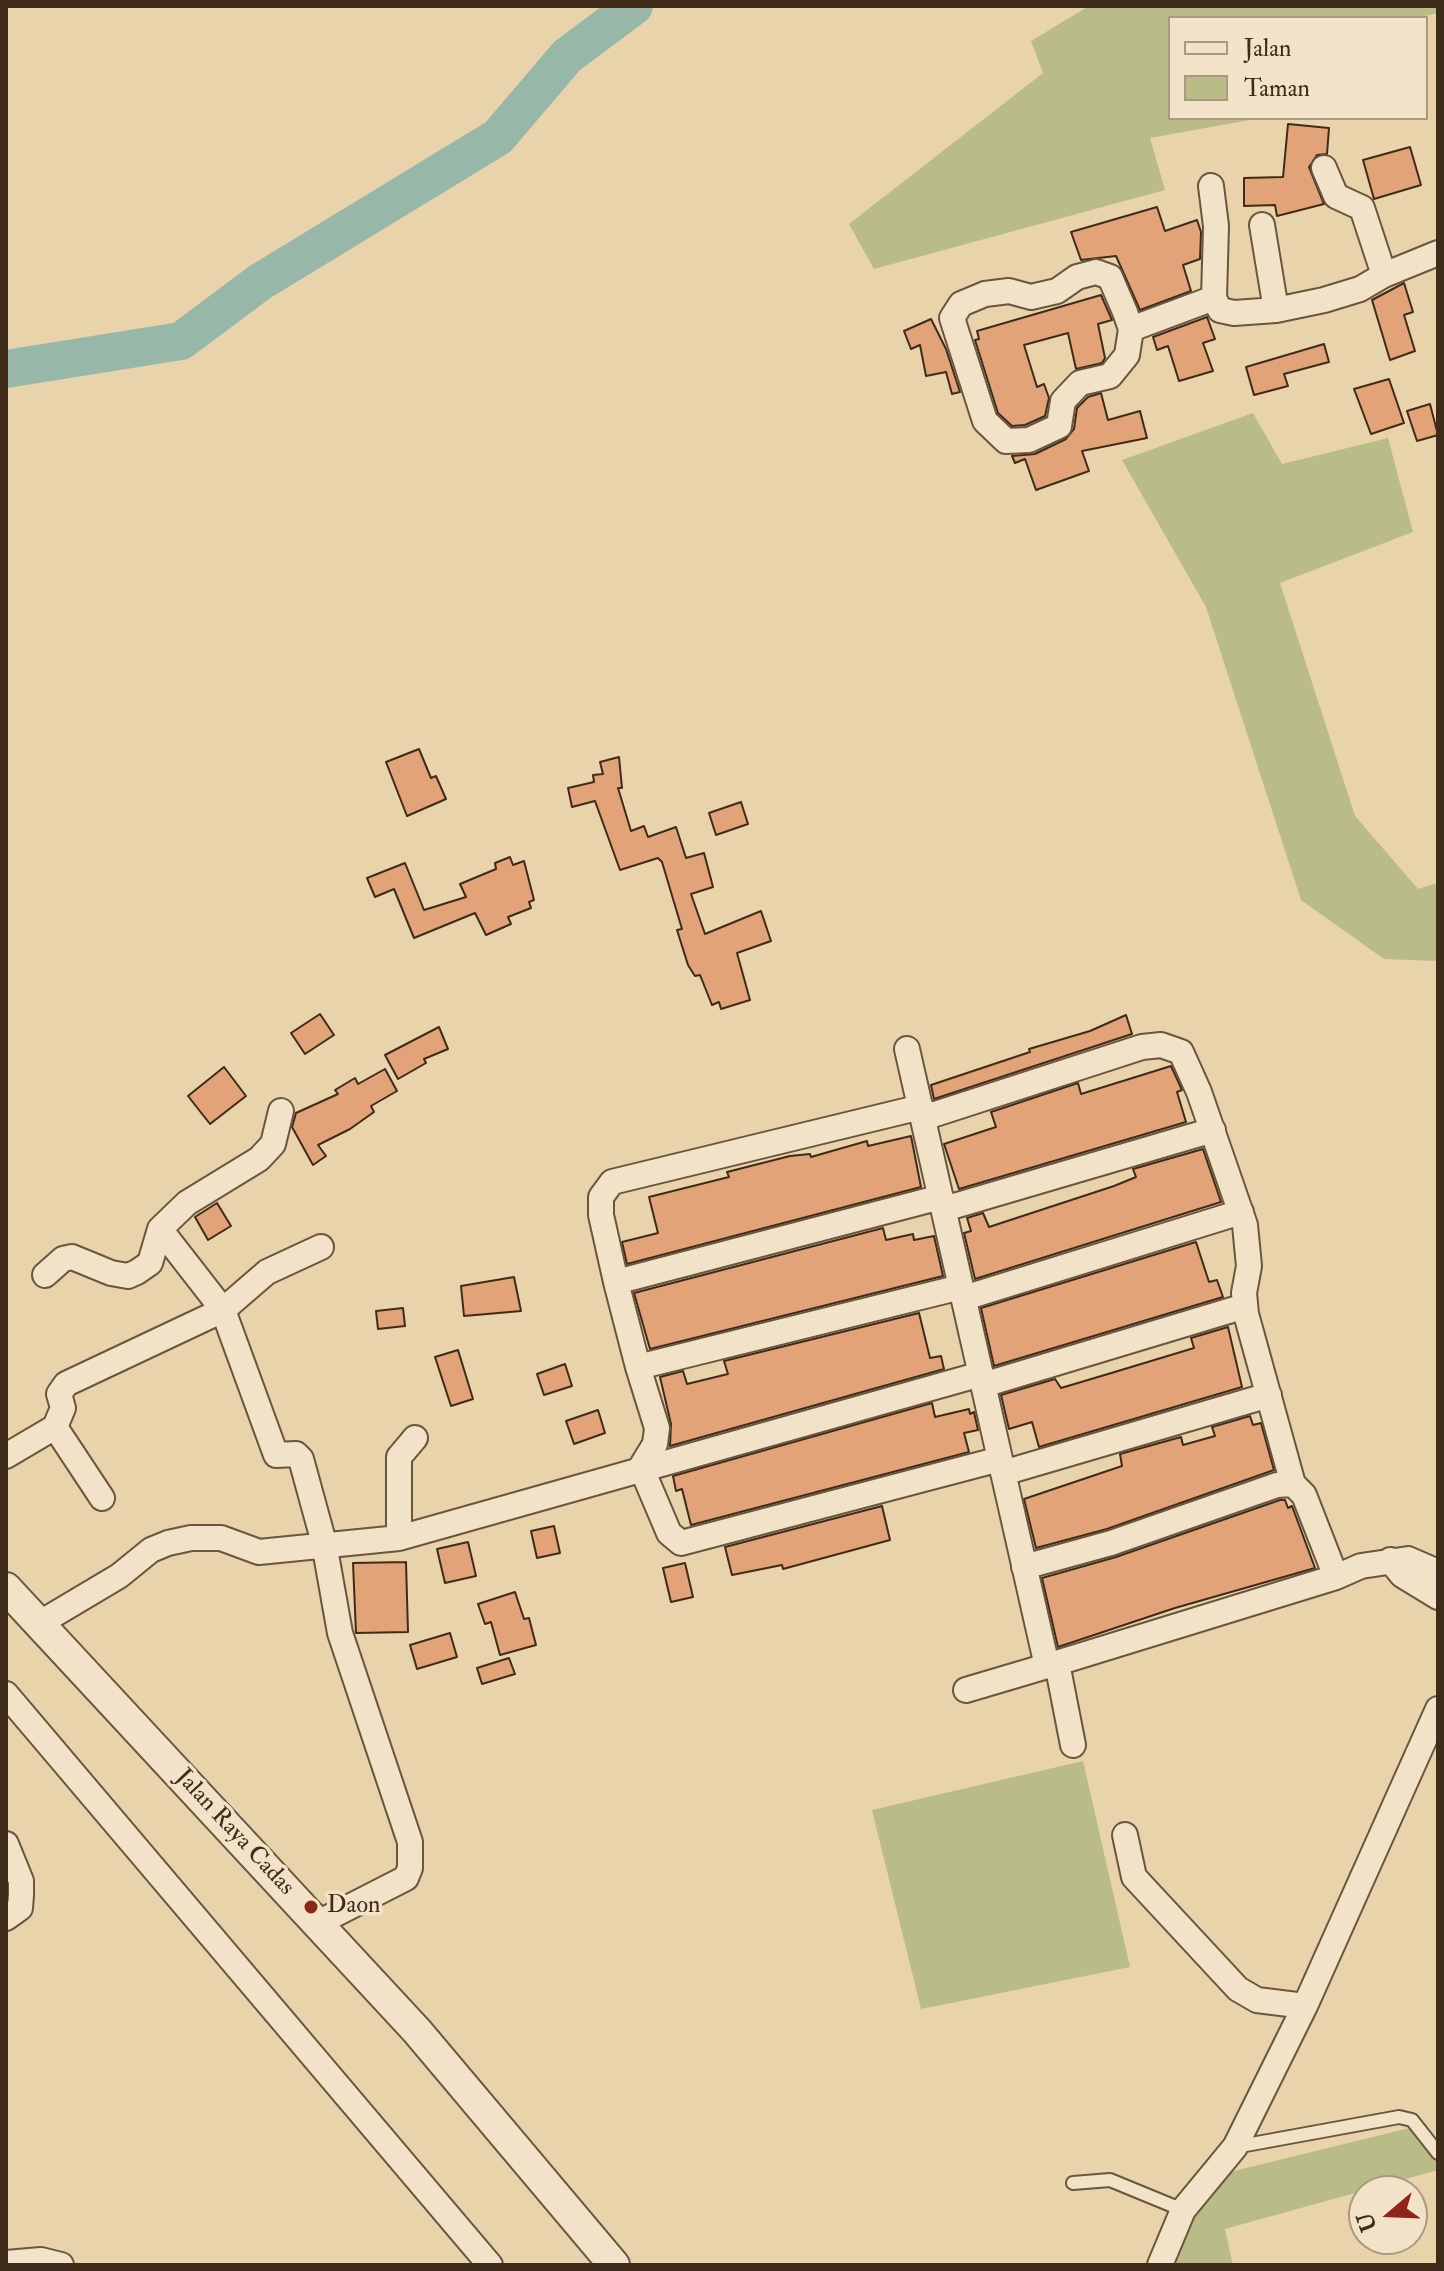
<!DOCTYPE html>
<html>
<head>
<meta charset="utf-8">
<style>
	body { margin:0 }
	#map { position:relative; width:1444px; height:2271px; overflow:hidden; background:#e9d3ab; font-family:"IM FELL Double Pica",serif }
	canvas { display:block }
	.frame { position:absolute; inset:0; border:8px solid #3f2b19; pointer-events:none }
	.legend { position:absolute; left:1168px; top:16px; width:260px; height:104px; box-sizing:border-box; background:#f1e2c8; border:2px solid #aa9982; margin:0; padding:10px 14px; list-style:none; font-size:24px; color:#3f2b19 }
	.legend li { display:flex; align-items:center; gap:16px; height:40px }
	.legend b { width:40px; border:2px solid #aa9982 }
	.north { position:absolute; left:1348px; top:2175px; width:80px; height:80px; box-sizing:border-box; background:#f1e2c8; border:2px solid #aa9982; border-radius:50%; rotate:251deg; font-size:22px; font-weight:700; line-height:32px; text-align:center; color:#3f2b19 }
	.north::after { content:''; display:block; margin:auto; width:28px; height:36px; background:#8f2418; clip-path:polygon(50% 0,100% 100%,50% 72%,0 100%) }
</style>
</head>
<body>
<div id="map">
<canvas width="1444" height="2271"></canvas>
<div class="frame"></div>
<ul class="legend">
<li><b style="height:10px;background:#f1e2c8"></b>Jalan</li>
<li><b style="height:22px;background:#b9bc87"></b>Taman</li>
</ul>
<div class="north">U</div>
</div>
<script>
const c = document.querySelector('canvas').getContext('2d');
c.lineJoin = 'round';
function fillPath(path, color) { c.fillStyle = color; c.fill(path, 'evenodd'); }
const poly = rows => new Path2D(rows.map(r => 'M' + r).join(''));
function strokePath(path, color, width, dash) { c.strokeStyle = color; c.lineWidth = width; c.lineCap = dash ? 'butt' : 'round'; c.setLineDash(dash || []); c.stroke(path); }
function drawText(font, color, halo, rows, align = 'center') {
  c.font = font + ' "IM FELL Double Pica",serif'; c.lineWidth = 7; c.setLineDash([]); c.textBaseline = 'middle'; c.strokeStyle = halo; c.fillStyle = color; for (const [text, x, y, turn = 0] of rows) {
    c.save(); c.translate(x, y); c.rotate((+turn || 0) * Math.PI / 180); c.textAlign = isNaN(turn) ? turn : align; if (halo) c.strokeText(text, 0, 0); c.fillText(text, 0, 0); c.restore();
  }
}
fillPath(poly([
	[1089,6,1438,6,1438,13,1416,18,1170,18,1170,118,1261,118,1150,138,1165,190,874,269,849,224,1043,73,1031,41],
	[1253,413,1282,464,1388,438,1413,532,1280,583,1355,816,1418,889,1438,883,1438,961,1384,959,1301,900,1206,607,1122,460],
	[1083,1761,1130,1967,921,2009,872,1810],
	[1426,2124,1438,2152,1438,2170,1225,2229,1233,2265,1164,2265,1205,2178]
]), '#b9bc87');
strokePath(poly([
	[6,369,181,341,260,282,498,137,567,56,634,6]
]), '#97b8a9', 38);
const building = poly([
	[1288,124,1329,128,1327,154,1317,155,1309,167,1324,204,1277,216,1275,205,1244,206,1244,178,1283,177,1288,124],
	[1410,147,1421,185,1374,199,1363,160,1410,147],
	[1157,207,1165,231,1197,220,1201,232,1200,259,1183,265,1191,291,1140,310,1116,256,1081,260,1071,232,1157,207],
	[1404,283,1413,312,1404,315,1415,351,1390,360,1372,300,1404,283],
	[1101,295,1112,320,1098,324,1105,358,1102,363,1076,369,1068,333,1024,345,1037,387,1044,384,1049,398,1045,416,1025,425,1012,426,998,413,975,340,979,339,977,331,1101,295],
	[1207,317,1215,339,1203,343,1213,371,1179,381,1168,346,1157,350,1153,337,1207,317],
	[931,319,946,349,960,392,952,394,946,372,926,376,920,345,911,349,904,331,931,319],
	[1324,344,1329,362,1284,374,1288,386,1254,395,1246,367,1324,344],
	[1389,379,1404,423,1371,434,1354,389,1389,379],
	[1101,393,1108,420,1140,411,1147,438,1082,451,1089,471,1036,490,1025,459,1015,463,1012,456,1035,454,1066,439,1074,429,1077,408,1088,397,1101,393],
	[1430,404,1438,435,1417,441,1407,411,1430,404],
	[419,749,431,778,436,776,446,799,407,816,386,762,419,749],
	[619,757,622,788,618,788,631,831,644,826,648,837,676,827,686,858,704,853,713,887,691,894,705,934,761,911,771,941,737,953,750,1000,721,1009,719,1002,712,1005,700,975,695,976,688,965,677,930,682,929,662,862,658,858,620,870,595,801,572,807,568,788,594,782,593,775,603,774,600,762,619,757],
	[741,802,748,824,716,835,709,813,741,802],
	[510,857,513,865,524,861,534,900,529,902,531,908,508,917,511,924,486,935,475,913,414,938,394,889,375,897,367,878,405,863,424,910,466,897,460,884,496,869,495,863,510,857],
	[320,1014,334,1035,305,1054,291,1033,320,1014],
	[1126,1015,1132,1034,934,1099,931,1085,1030,1052,1029,1049,1090,1031,1126,1015],
	[439,1027,448,1049,424,1059,426,1063,398,1079,385,1055,439,1027],
	[1171,1066,1182,1090,1177,1092,1186,1122,959,1189,944,1144,996,1127,991,1112,1078,1083,1081,1094,1171,1066],
	[224,1067,246,1096,210,1124,188,1096,224,1067],
	[385,1069,397,1091,371,1106,374,1112,350,1129,318,1145,326,1156,313,1165,292,1127,296,1113,338,1094,335,1090,355,1078,358,1084,385,1069],
	[911,1136,921,1187,627,1264,622,1242,658,1233,649,1197,729,1177,727,1172,790,1156,810,1154,811,1157,867,1141,868,1146,911,1136],
	[1203,1149,1221,1202,975,1279,964,1233,971,1231,967,1218,983,1213,989,1227,1114,1186,1136,1177,1133,1169,1203,1149],
	[217,1203,231,1226,208,1240,195,1217,217,1203],
	[883,1228,886,1240,913,1234,914,1240,934,1236,943,1276,650,1349,634,1293,883,1228],
	[1196,1242,1209,1282,1217,1280,1223,1297,994,1366,981,1308,1196,1242],
	[514,1277,521,1311,464,1316,461,1286,514,1277],
	[403,1308,405,1326,378,1329,376,1311,403,1308],
	[919,1313,930,1358,941,1356,944,1369,670,1446,671,1424,660,1377,683,1371,687,1384,728,1374,724,1361,919,1313],
	[1228,1327,1242,1387,1039,1447,1032,1422,1009,1429,1001,1395,1055,1379,1061,1388,1108,1374,1194,1348,1191,1338,1228,1327],
	[458,1350,473,1399,451,1406,435,1357,458,1350],
	[565,1364,572,1386,544,1395,537,1374,565,1364],
	[932,1403,935,1417,969,1409,970,1414,974,1412,978,1430,964,1433,969,1452,691,1525,682,1489,676,1491,673,1476,932,1403],
	[598,1410,605,1433,574,1444,566,1421,598,1410],
	[1250,1416,1253,1425,1261,1423,1274,1470,1107,1529,1036,1548,1024,1499,1122,1466,1120,1454,1181,1437,1183,1445,1215,1436,1212,1427,1250,1416],
	[1280,1500,1285,1500,1288,1508,1292,1506,1315,1568,1175,1608,1058,1647,1042,1578,1116,1557,1280,1500],
	[882,1506,890,1540,783,1569,782,1565,732,1575,725,1547,882,1506],
	[554,1526,560,1553,537,1558,531,1531,554,1526],
	[468,1542,476,1576,445,1583,437,1549,468,1542],
	[406,1562,408,1632,356,1633,353,1563,406,1562],
	[685,1563,693,1597,671,1602,663,1568,685,1563],
	[515,1592,524,1619,529,1618,536,1645,500,1655,491,1622,485,1624,478,1604,515,1592],
	[450,1633,457,1657,417,1669,410,1645,450,1633],
	[509,1658,515,1674,482,1684,477,1668,509,1658]
]);
fillPath(building, '#e2a379');
strokePath(building, '#3f2b19', 2);
const service = poly([
	[1235,2147,1399,2117,1412,2120,1438,2153],
	[1073,2183,1110,2180,1183,2210]
]);
const minor = poly([
	[1324,168,1336,196,1362,208,1384,275],
	[1211,186,1216,226,1214,298,1220,310,1234,313,1276,310,1324,300,1360,289,1384,275,1438,253],
	[1262,225,1276,310],
	[1096,272,1110,277,1125,312,1131,329,1127,355,1110,376,1080,383,1063,401,1059,426,1029,440,1006,441,985,421,952,318,961,304,985,294,1009,291,1031,297,1057,291,1077,277,1096,272],
	[1131,329,1214,298],
	[907,1049,1047,1666,1336,1577,1361,1566,1408,1559,1438,1572],
	[921,1107,612,1182,601,1197,601,1215,616,1282,638,1367,961,1287],
	[923,1118,1142,1047,1161,1045,1181,1052,1199,1092,1245,1225,1249,1266,1244,1293,1246,1314,1293,1484],
	[944,1209,1213,1130],
	[160,1229,223,1310,276,1455,296,1454,301,1459,324,1543,340,1633,410,1842,410,1868,406,1878,318,1923],
	[45,1275,63,1259,72,1257,111,1273,128,1276,137,1272,150,1263,160,1229,187,1203,259,1159,273,1144,281,1111],
	[616,1282,941,1197],
	[964,1298,1241,1212],
	[638,1367,657,1428,655,1444,641,1467],
	[983,1385,1245,1306],
	[55,1427,102,1498],
	[6,1456,55,1427,63,1408,59,1394,66,1384,223,1310,267,1272,321,1247],
	[641,1467,669,1533,681,1543,1000,1459],
	[1003,1473,1269,1395],
	[399,1538,399,1457,415,1438],
	[1390,1560,1402,1575,1438,1597],
	[1024,1567,1111,1543,1277,1485,1293,1484,1304,1495,1336,1577],
	[40,1623,119,1576,151,1550,168,1543,191,1538,221,1538,259,1552,399,1538,981,1374],
	[1057,1663,1073,1745],
	[966,1690,1047,1666],
	[6,1694,490,2265],
	[1125,1835,1134,1877,1238,1989,1257,2000,1305,2006],
	[6,1844,21,1881,21,1895,20,1908,6,1918],
	[6,2263,41,2260,61,2265],
	[1160,2265,1183,2210,1235,2147,1305,2006,1438,1709]
]);
const tertiary = poly([
	[6,1588,417,2031,614,2265]
]);
strokePath(service, '#6a553e', 16);
strokePath(minor, '#6a553e', 28);
strokePath(tertiary, '#6a553e', 34);
strokePath(service, '#f1e2c8', 12);
strokePath(minor, '#f1e2c8', 24);
strokePath(tertiary, '#f1e2c8', 30);
for (const [x, y, r, color] of [
	[311,1907,8,"#8f2418"]
]) { const dot = new Path2D(); dot.arc(x, y, r, 0, 2 * Math.PI); c.fillStyle = color; c.fill(dot); strokePath(dot, '#f1e2c8', 3); }
drawText('24px', '#3f2b19', '#f1e2c8', [
	["Jalan Raya Cadas",234,1833,47]
]);
drawText('24px', '#3f2b19', '#f1e2c8', [
	["Daon",327,1907]
], 'left');
</script>
</body>
</html>
